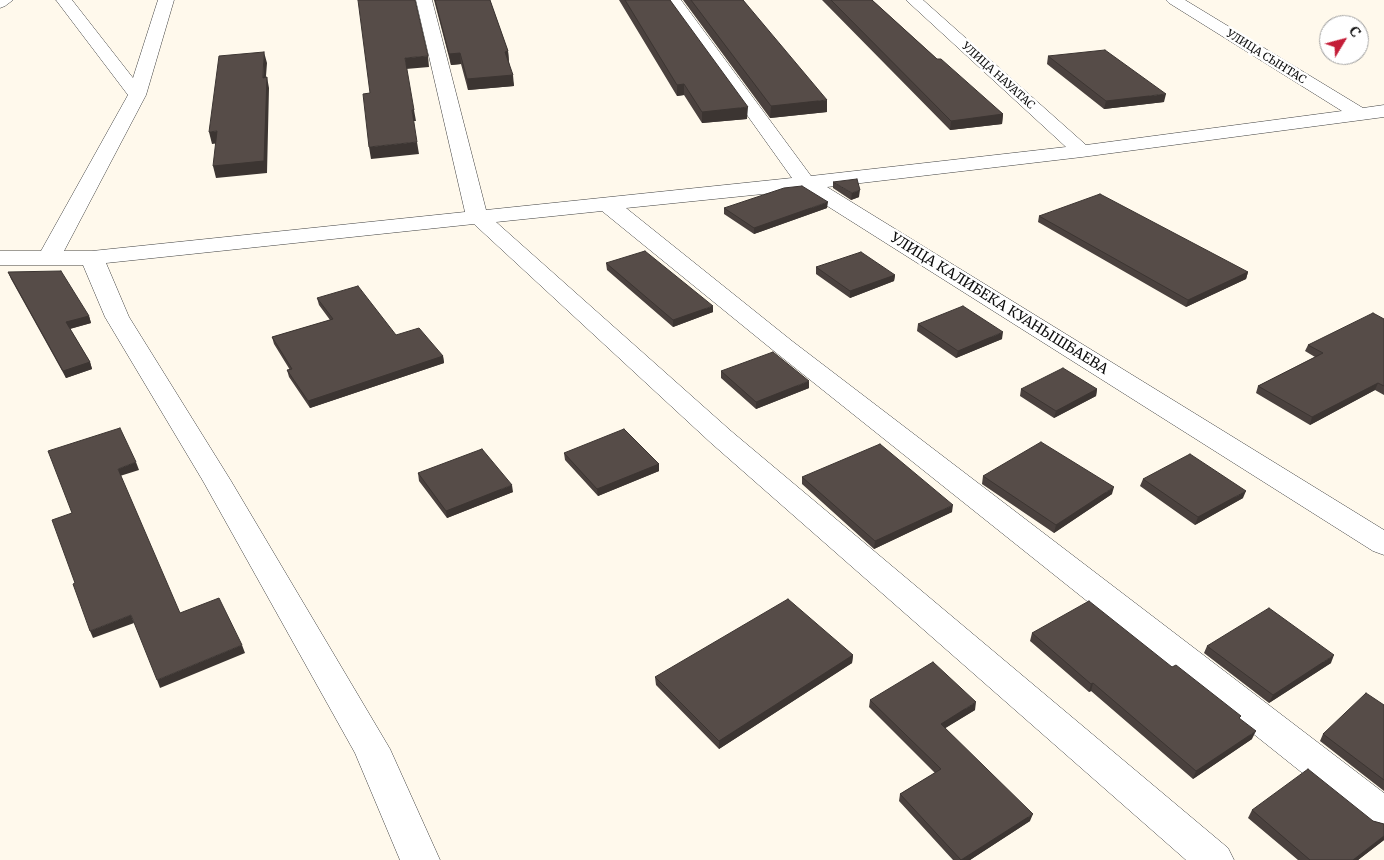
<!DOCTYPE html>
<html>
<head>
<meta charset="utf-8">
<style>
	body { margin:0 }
	#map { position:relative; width:1384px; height:860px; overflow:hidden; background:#fff9ec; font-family:Merriweather,serif }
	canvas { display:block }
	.north { position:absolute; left:1319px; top:15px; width:50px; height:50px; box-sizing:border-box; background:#fff; border:1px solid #9e9e9e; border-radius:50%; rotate:53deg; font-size:14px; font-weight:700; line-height:20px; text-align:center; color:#0d0d0d }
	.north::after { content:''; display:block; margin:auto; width:18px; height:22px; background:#c41d38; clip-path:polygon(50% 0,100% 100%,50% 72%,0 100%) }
</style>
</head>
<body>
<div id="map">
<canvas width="1384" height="860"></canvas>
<div class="north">С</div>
</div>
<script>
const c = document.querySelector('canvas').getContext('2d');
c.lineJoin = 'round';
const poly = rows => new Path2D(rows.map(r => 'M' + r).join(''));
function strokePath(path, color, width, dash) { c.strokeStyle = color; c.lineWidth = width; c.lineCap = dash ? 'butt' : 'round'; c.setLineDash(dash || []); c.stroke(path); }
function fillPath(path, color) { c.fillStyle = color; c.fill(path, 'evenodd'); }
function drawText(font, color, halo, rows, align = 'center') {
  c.font = font + ' Merriweather,serif'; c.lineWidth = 5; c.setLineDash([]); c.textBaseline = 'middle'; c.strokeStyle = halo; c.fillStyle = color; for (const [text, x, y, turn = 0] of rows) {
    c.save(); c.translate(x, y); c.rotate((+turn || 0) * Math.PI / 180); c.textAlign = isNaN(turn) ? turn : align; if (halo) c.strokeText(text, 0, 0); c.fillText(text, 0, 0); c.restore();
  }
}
const street = poly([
	[0,0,13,0,5,6,0,8,0,0],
	[56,0,72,0,133,78,158,0,174,0,146,95,64,251,92,251,465,212,416,0,432,0,486,210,792,178,665,0,681,0,811,176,1066,147,906,0,923,0,1086,145,1342,111,1169,3,1166,0,1185,0,1363,108,1384,105,1384,117,1082,157,827,187,1384,530,1384,555,1373,551,802,190,626,208,792,341,1384,793,1384,831,1370,827,774,351,602,211,496,222,731,431,1228,848,1234,860,1186,860,711,443,474,224,106,263,129,317,231,481,390,749,440,860,400,860,355,753,203,481,105,317,83,265,0,265,0,251,41,251,128,95,56,0]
]);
strokePath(street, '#404040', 1);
fillPath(street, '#fff');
fillPath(poly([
	[434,0,490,0,508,51,509,62,514,86,468,90,461,64,451,65],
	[619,0,670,0,747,119,702,123,684,95,677,96],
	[683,0,743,0,827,112,770,118],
	[822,0,872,0,937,59,1003,114,1002,124,950,130],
	[1048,56,1164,102,1104,109,1047,64],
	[833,182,859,197,851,200,833,188],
	[724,208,827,208,754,234,724,214],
	[1039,216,1248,272,1246,279,1186,307,1038,222],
	[606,263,713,312,673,327,607,270],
	[816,267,895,275,894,281,850,298,816,274],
	[8,272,89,316,91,323,70,329,90,362,92,369,66,378,11,279],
	[317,298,396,335,443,356,444,363,310,408,289,377,287,370,290,370,274,344,272,337,330,320,319,305],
	[1384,319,1384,395,1375,390,1310,425,1256,393,1258,386,1315,357,1305,351,1308,345],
	[918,324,1002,339,956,358,917,331],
	[721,371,809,388,756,409,721,378],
	[1021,389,1097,389,1096,396,1054,418,1020,396],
	[564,453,659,464,659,471,598,496,565,460],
	[418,473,513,492,447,518,419,481],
	[983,476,1112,494,1054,533,982,484],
	[802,477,952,512,874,549,802,484],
	[1143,479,1243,498,1195,525,1140,486],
	[1032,633,1172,667,1240,719,1252,739,1193,779,1091,691,1089,692,1030,641],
	[1207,646,1331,663,1269,703,1204,653],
	[853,655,852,663,719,749,656,685,655,677],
	[870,700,975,710,945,728,1030,821,970,860,953,860,899,801,900,794,935,773,869,707],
	[1384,705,1384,791,1320,741,1323,734],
	[1252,810,1373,821,1384,824,1384,840,1358,860,1298,860,1248,818]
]), '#4a413e');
fillPath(poly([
	[508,51,509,62,505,52],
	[264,52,267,63,265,89,263,78],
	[460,53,461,64,451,65,449,54],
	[428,56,429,67,406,69,405,58],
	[513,75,514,86,468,90,467,79],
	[267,77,269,88,267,173,216,178,213,166],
	[684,84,684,95,677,96,677,85],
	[1166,94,1164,102,1104,109,1106,101],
	[827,100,827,112,770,118,771,106],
	[748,107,747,119,702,123,702,112],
	[412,110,414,110,416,121,413,121],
	[1003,114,1002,124,950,130,951,121],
	[217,131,220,143,212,144,209,132],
	[417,142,419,154,371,159,369,147],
	[860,190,859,197,851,200,852,193],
	[828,202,827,208,754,234,754,228],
	[1248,272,1246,279,1186,307,1188,300],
	[895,275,894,281,850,298,850,291],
	[713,306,713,312,673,327,673,320],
	[89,316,91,323,69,329,66,322],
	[1003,332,1002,339,956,358,958,351],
	[443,356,444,363,310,408,308,401],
	[90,362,92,369,66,378,63,371],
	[809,381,809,388,756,409,756,402],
	[1378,383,1375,390,1310,425,1312,417],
	[1097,389,1096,396,1054,418,1056,411],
	[136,462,139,470,120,476,118,469],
	[659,464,659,471,598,496,597,489],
	[512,485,513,492,447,518,446,511],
	[1114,487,1112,494,1054,533,1056,525],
	[1246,491,1243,498,1195,525,1198,517],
	[953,505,952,512,874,549,875,541],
	[131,615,134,623,93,638,90,631],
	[242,645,245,653,160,688,157,680],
	[853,655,852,663,719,749,719,741],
	[1334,655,1331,663,1269,703,1273,695],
	[1093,683,1091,691,1089,692,1091,684],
	[976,702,975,710,939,732,941,724],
	[1256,731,1252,739,1193,779,1196,771],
	[1033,814,1030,821,970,860,961,860],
	[1384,836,1384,840,1358,860,1353,860]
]), '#3c3532');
const building = poly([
	[358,0,415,0,428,56,405,58,414,110,412,110,417,142,369,147,363,94,370,93,358,0],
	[435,0,490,0,508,51,505,52,513,75,467,79,460,53,449,54,435,0],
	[625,0,670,0,748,107,702,112,684,84,677,85,625,0],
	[691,0,743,0,827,100,771,106,691,0],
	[831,0,872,0,937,59,941,59,1003,114,951,121,831,0],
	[1105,50,1166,94,1106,101,1048,56,1105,50],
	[264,52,263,78,267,77,264,161,213,166,217,131,209,132,219,56,264,52],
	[857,179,860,190,852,193,833,182,857,179],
	[802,186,828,202,754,228,724,208,784,188,802,186],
	[1100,194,1248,272,1188,300,1039,216,1100,194],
	[645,251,713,306,673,320,606,263,645,251],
	[861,252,895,275,850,291,816,267,861,252],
	[61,271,89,316,66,322,90,362,63,371,8,272,61,271],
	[358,286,396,335,419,328,443,356,308,401,287,370,292,369,272,337,333,319,317,298,358,286],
	[963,306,1003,332,958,351,918,324,963,306],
	[1373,313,1384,319,1384,386,1378,383,1312,417,1258,386,1323,353,1308,345,1373,313],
	[773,352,809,381,756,402,721,371,773,352],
	[1063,368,1097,389,1056,411,1021,389,1063,368],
	[120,428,136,462,118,469,180,613,219,598,242,645,157,680,131,615,90,631,73,584,75,583,52,520,72,513,48,451,120,428],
	[624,429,659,464,597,489,564,453,624,429],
	[1041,442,1114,487,1056,525,983,476,1041,442],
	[880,444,953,505,875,541,802,477,880,444],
	[482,449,512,485,446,511,418,473,482,449],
	[1190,454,1246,491,1198,517,1143,479,1190,454],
	[788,599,853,655,719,741,655,677,788,599],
	[1089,601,1172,667,1176,665,1241,716,1239,718,1256,731,1196,771,1093,683,1091,684,1032,633,1089,601],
	[1269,608,1334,655,1273,695,1207,646,1269,608],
	[933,662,976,702,941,724,1033,814,961,860,900,794,941,769,870,700,933,662],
	[1366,693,1384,705,1384,780,1323,734,1366,693],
	[1308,769,1373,821,1384,824,1384,836,1353,860,1310,860,1252,810,1308,769]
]);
fillPath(building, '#564c48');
strokePath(building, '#3c3532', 1);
drawText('11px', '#0d0d0d', '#fff', [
	["УЛИЦА СЫНТАС",1266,57,32],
	["УЛИЦА НАУАТАС",998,76,42]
]);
drawText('14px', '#0d0d0d', '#fff', [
	["УЛИЦА КАЛИБЕКА КУАНЫШБАЕВА",999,304,32]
]);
</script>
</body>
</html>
